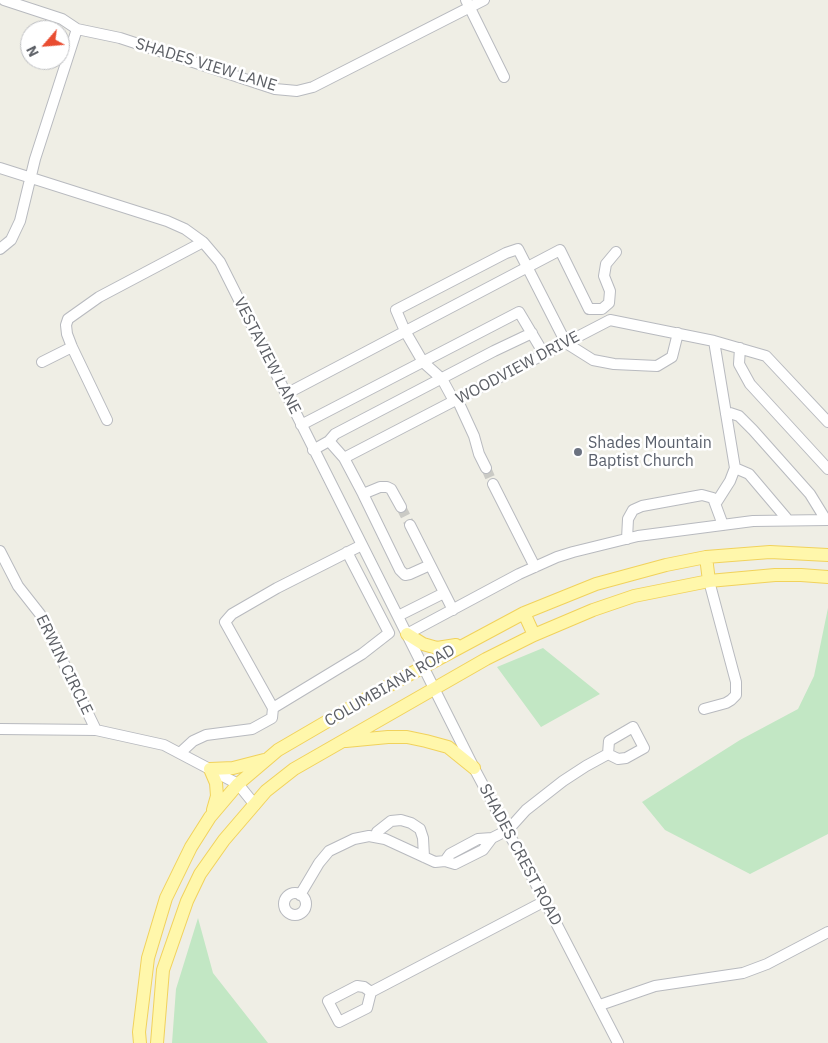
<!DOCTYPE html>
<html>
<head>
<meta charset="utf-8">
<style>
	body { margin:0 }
	#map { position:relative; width:828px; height:1043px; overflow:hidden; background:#efeee5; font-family:"IBM Plex Sans",sans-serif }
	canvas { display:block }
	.north { position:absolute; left:20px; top:20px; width:50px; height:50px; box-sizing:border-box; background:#fff; border:1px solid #bebfc2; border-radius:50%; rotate:243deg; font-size:14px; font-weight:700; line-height:20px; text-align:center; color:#5d6066 }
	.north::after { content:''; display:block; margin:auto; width:18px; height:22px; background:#e94d31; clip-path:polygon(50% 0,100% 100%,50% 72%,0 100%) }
</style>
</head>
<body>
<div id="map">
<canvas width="828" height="1043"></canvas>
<div class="north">N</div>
</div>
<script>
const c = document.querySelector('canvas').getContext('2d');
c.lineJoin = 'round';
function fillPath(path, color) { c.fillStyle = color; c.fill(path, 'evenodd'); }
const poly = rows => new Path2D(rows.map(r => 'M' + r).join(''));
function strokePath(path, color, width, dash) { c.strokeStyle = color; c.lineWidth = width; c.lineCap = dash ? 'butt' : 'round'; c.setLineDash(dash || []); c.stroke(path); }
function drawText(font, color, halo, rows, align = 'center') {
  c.font = font + ' "IBM Plex Sans",sans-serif'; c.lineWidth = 5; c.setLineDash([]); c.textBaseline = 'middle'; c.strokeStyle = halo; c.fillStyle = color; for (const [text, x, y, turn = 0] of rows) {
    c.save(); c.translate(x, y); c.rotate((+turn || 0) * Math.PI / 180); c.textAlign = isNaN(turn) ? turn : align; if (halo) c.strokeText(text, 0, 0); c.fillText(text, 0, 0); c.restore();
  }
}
fillPath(poly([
	[828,608,828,834,750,874,665,830,642,802,740,740,798,709,814,676],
	[543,648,600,694,541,727,497,667],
	[198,918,213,973,268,1043,172,1043,176,989]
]), '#c2e7c4');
strokePath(poly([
	[486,468,493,484],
	[401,507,410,525]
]), '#cacac5', 10, [10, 5]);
const minor = poly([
	[4,0,62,19,77,29,120,38,275,89,297,91,313,87,484,0],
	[466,0,504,77],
	[0,168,167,221,185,229,203,242,220,262,474,768,539,890,618,1043],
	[0,249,11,240,20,221,35,159,77,29],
	[714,341,735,468],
	[740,348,739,364,750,384,828,469],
	[42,362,72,347],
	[286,394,560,250,589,309,602,309,609,303,610,291,604,276,606,264,616,252],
	[457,399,474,436,479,454,486,468],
	[454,401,442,379,423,362,405,331,396,310,506,253,518,249,566,343,593,360,614,364,657,366,672,357,678,333],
	[726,414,730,413,739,416,753,430,810,494,826,520],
	[107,420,72,347,67,334,66,325,68,319,99,297,203,242],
	[301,425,519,312,544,354],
	[329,441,335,434,494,351,532,333],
	[313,450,329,441,344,458,610,320,714,341,766,356,828,422],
	[344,458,363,494,380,487,387,487,391,489,401,507],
	[493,484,535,567],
	[363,494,400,570,405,575,410,574,430,565],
	[716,503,730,481,735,468,749,474,788,520],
	[410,525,453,610],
	[627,539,628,519,633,510,642,506,702,495,713,498,723,525],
	[0,551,18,586,40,614,96,730],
	[398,616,444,593],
	[407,634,519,574,557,557,573,552,638,536,753,521,828,520],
	[273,708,362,654,389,633,347,552],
	[704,709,726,703,731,700,736,695,736,682,709,581],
	[633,727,644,748,626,758,618,759,608,754,609,741,633,727],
	[0,729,96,730,164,745,238,784,255,805],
	[180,753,193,741,206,735,252,729,272,718,273,708,225,622,232,614,277,588,362,545],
	[375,837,377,832,391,821,401,820,411,823,420,829,423,838,424,857],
	[445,861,450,854,478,839,492,838],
	'284 904a11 11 0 1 1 22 0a11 11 0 1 1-22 0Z',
	[300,895,319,863,329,851,354,839,369,836,385,839,435,862,445,861,455,864,483,850,492,838,508,830,526,810,563,781,586,766,608,754],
	[357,986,364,987,371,992,367,1008,339,1022,328,1001,357,986],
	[371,992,545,901],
	[600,1005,655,986,743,973,767,964,828,932]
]);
const major = poly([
	[706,557,709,581],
	[524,613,534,635],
	[407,634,423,644,437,648,456,645],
	[346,741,388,737,407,737,426,741,448,747,474,768],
	[213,810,217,796,216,783,210,769,233,768,264,760],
	[140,1043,139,1032,148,958,166,898,191,847,210,817,238,784,278,750,386,687,524,613,596,584,666,565,706,557,770,552,828,555],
	[157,1043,163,970,187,901,200,874,224,840,266,791,294,769,486,659,534,635,593,610,634,596,709,581,775,575,801,575,828,577]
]);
strokePath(minor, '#b8babf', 12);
strokePath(major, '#f1d25c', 14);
strokePath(minor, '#fff', 10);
strokePath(major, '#fff7ab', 12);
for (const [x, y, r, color] of [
	[578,452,5,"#6b7280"]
]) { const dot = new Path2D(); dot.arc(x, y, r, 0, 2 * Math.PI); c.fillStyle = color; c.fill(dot); strokePath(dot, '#fff', 2); }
drawText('16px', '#5d6066', '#fff', [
	["SHADES VIEW LANE",206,65,17],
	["VESTAVIEW LANE",267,356,63],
	["WOODVIEW DRIVE",518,368,-28],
	["ERWIN CIRCLE",64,665,64],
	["COLUMBIANA ROAD",390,686,-30],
	["SHADES CREST ROAD",520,855,62]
]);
drawText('16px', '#5b616d', '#fff', [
	["Shades Mountain",588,443],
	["Baptist Church",588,461]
], 'left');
</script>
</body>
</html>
